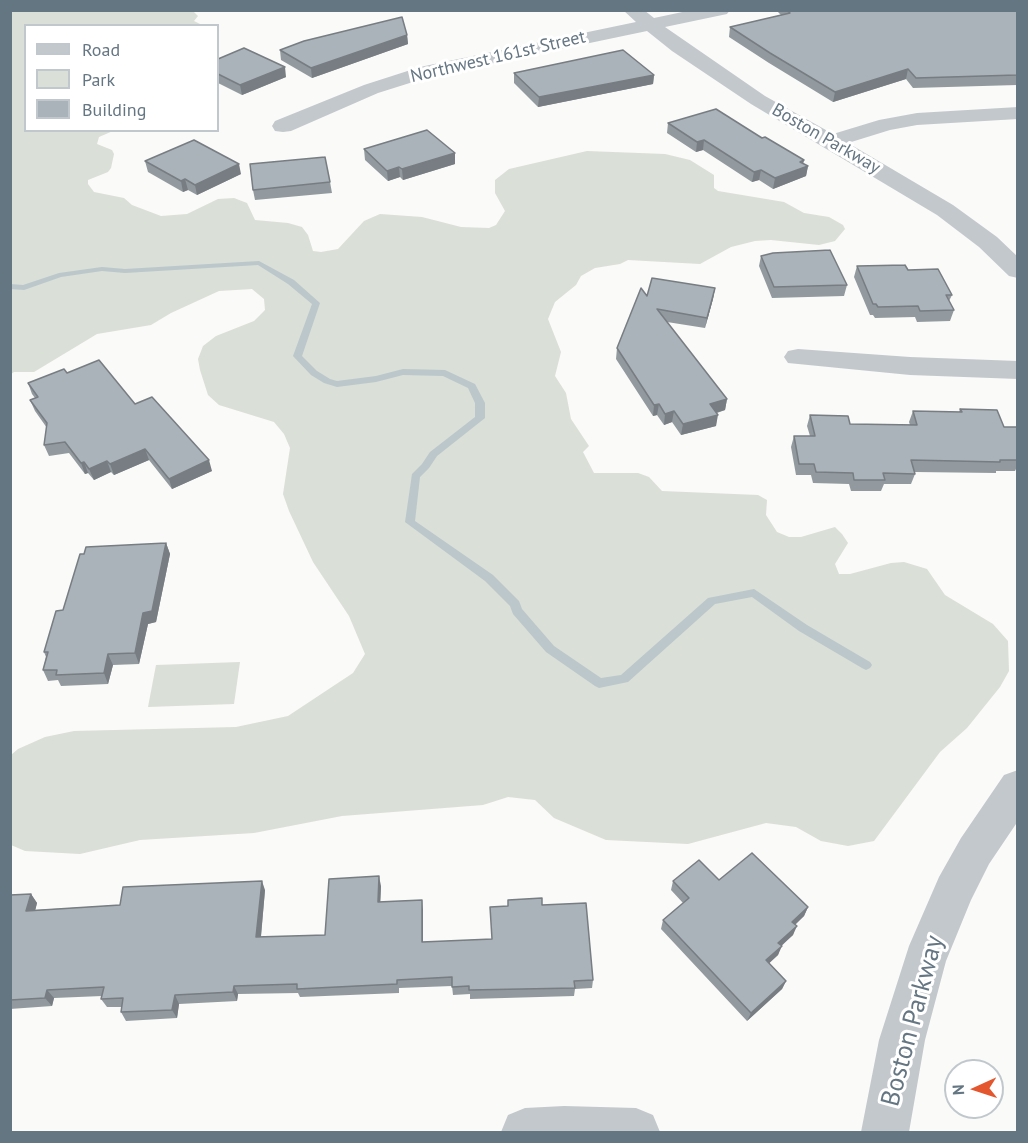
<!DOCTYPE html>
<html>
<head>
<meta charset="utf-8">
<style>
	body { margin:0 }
	#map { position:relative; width:1028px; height:1143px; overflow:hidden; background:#fafaf8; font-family:"PT Sans",sans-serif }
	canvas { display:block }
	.frame { position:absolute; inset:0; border:12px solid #657683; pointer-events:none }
	.legend { position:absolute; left:24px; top:24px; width:195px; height:108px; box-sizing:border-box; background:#fff; border:2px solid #c1c8cd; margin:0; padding:8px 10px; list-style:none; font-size:18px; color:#657683 }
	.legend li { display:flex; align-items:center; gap:12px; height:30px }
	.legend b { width:30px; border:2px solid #c1c8cd }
	.north { position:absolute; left:944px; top:1059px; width:60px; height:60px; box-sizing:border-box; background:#fff; border:2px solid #c1c8cd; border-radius:50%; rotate:267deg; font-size:16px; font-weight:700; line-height:24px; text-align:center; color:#657683 }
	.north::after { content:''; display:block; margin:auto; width:21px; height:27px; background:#e4572e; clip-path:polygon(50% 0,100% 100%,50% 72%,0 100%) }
</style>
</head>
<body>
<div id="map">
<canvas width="1028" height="1143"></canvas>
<div class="frame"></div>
<ul class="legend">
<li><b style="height:8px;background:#c3c8cc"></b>Road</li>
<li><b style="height:16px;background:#dadfd7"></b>Park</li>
<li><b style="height:16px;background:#aab3b9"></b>Building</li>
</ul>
<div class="north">N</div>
</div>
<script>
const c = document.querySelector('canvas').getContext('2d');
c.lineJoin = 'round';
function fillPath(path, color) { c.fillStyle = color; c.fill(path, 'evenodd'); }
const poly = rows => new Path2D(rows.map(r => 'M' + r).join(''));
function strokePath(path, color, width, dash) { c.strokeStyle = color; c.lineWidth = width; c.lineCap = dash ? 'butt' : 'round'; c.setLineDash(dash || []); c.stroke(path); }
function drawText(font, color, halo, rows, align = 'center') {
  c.font = font + ' "PT Sans",sans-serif'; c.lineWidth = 6; c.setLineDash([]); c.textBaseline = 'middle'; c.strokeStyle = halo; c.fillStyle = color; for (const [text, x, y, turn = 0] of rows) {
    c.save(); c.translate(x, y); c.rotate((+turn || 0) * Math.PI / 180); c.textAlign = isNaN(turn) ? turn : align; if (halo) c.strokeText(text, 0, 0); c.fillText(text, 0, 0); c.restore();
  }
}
fillPath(poly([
	[11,10,192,10,198,16,194,21,202,25,26,26,26,130,113,131,99,137,97,144,112,150,114,154,111,168,108,172,88,180,88,184,94,192,124,198,132,205,161,216,187,214,218,199,234,198,247,203,255,220,288,223,302,227,308,235,313,251,321,252,338,249,364,221,380,214,422,217,461,227,489,228,496,225,505,211,495,193,495,180,509,169,587,151,665,154,690,160,714,175,714,188,718,191,784,202,804,213,829,217,843,225,845,229,835,241,819,245,771,240,755,241,731,247,700,264,628,260,620,264,595,268,581,276,576,285,555,302,548,319,561,352,555,376,566,393,571,419,589,446,583,452,594,473,638,473,649,477,662,491,758,495,767,500,766,515,777,532,789,537,801,537,835,527,842,534,848,543,835,564,839,574,850,574,891,563,904,562,927,569,945,595,993,624,1008,641,1009,671,1000,687,967,728,940,752,874,841,848,846,821,841,796,827,766,823,688,844,606,840,554,818,535,800,508,797,483,805,342,816,254,833,140,840,80,854,25,851,11,845,11,755,18,749,45,737,74,731,236,727,288,716,353,673,365,654,349,616,313,562,289,511,283,494,290,448,284,434,274,422,219,405,208,395,200,370,198,359,203,346,216,336,254,321,265,310,264,299,252,289,219,291,171,313,151,325,97,334,34,372,14,372,11,374],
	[240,662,234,704,148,707,156,665]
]), '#dadfd7');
fillPath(poly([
	[259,261,294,280,320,303,302,356,317,371,330,379,337,381,376,376,403,369,445,370,475,384,485,403,485,418,437,456,429,468,420,477,415,521,493,575,519,601,522,609,554,646,601,678,621,675,708,598,754,589,807,625,870,662,872,665,870,668,866,670,862,668,799,631,752,597,715,604,628,682,599,688,595,686,546,652,513,614,510,606,485,581,405,522,412,474,422,464,430,452,475,417,475,403,468,388,443,376,403,375,376,382,337,387,324,383,311,375,293,356,312,304,288,284,258,265,125,273,102,271,61,277,24,290,10,289,10,284,23,285,59,273,102,267,125,269,259,261]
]), '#bbc7cb');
fillPath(poly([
	[623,10,644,10,654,18,692,10,730,10,727,14,665,27,765,96,833,134,879,120,917,113,1018,107,1018,119,917,125,890,130,848,143,953,205,997,237,1018,257,1018,278,1009,276,979,247,937,215,751,104,672,51,647,31,432,76,378,93,291,131,283,132,275,131,272,126,275,121,364,85,420,67,636,22,623,10],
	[798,349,910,357,1018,361,1018,379,910,375,788,363,784,357,788,351,798,349],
	[1018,770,1018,821,989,864,971,900,946,961,925,1040,909,1132,861,1132,879,1040,909,946,939,877,961,838,1004,775,1018,770],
	[564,1106,636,1108,653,1115,660,1132,501,1132,508,1115,525,1108,564,1106]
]), '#c3c8cc');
fillPath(poly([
	[776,10,1017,10,1017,85,913,88,906,79,833,102,769,63,729,37,730,27,781,15],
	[407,35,408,44,312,78,281,60,280,50],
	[218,59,286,77,242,95,218,83],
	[514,73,654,75,653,84,538,107,514,83],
	[668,123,762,138,804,160,803,163,808,166,806,176,773,189,759,180,752,182,703,150,696,152,667,133],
	[364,149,455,153,455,164,403,180,400,177,388,181,365,160],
	[145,161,241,174,197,195,188,190,183,192,148,172],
	[330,182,332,193,255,200,253,190],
	[761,256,847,285,844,296,772,298,759,266],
	[857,266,908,270,952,295,949,301,954,310,950,321,917,322,915,317,875,318,873,315,870,315,854,277],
	[715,288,713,299,705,328,667,322,727,399,725,410,717,413,716,426,681,435,672,422,664,425,657,415,653,416,616,359,617,348,647,296],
	[67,373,135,404,212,471,172,489,149,460,114,475,111,472,94,480,88,473,85,474,69,453,49,456,44,445,47,428,35,411,30,400,35,398,32,394,28,383],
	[960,409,1004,427,1017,427,1017,467,1015,471,996,471,996,473,915,472,915,474,911,484,884,484,881,491,851,491,849,484,813,483,811,475,796,475,791,447,794,436,810,436,807,426,810,415,850,424,910,425,909,422,913,411,959,412],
	[166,543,170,554,156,622,148,624,139,664,113,665,108,684,61,686,58,680,48,681,43,670,46,657,44,652,63,610,84,554],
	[719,880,808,907,804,916,795,925,793,935,781,945,778,955,769,963,786,981,782,989,747,1021,661,929,663,920,683,903,671,890,673,881],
	[381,886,380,902,423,910,423,942,492,939,542,905,593,980,592,988,575,989,574,996,470,999,470,994,453,995,452,986,399,988,399,993,300,997,298,993,238,994,237,1001,179,1004,177,1018,126,1021,121,1012,122,1007,107,1007,101,999,102,996,54,998,52,1006,10,1009,10,895,31,894,37,903,35,910,120,905,265,890,261,937,325,935]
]), '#929a9f');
fillPath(poly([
	[407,35,408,44,312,78,311,68],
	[285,67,286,77,242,95,240,85],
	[908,69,906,79,833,102,835,92],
	[654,75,653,84,538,107,539,97],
	[704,140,703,150,696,152,697,142],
	[455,153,455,164,403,180,402,169],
	[804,160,802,168,808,166,806,176,773,189,775,178],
	[239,164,241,174,197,195,195,185],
	[399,167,400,177,388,181,387,171],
	[761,170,759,180,752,182,754,172],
	[185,179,188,190,183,192,181,181],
	[715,288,713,299,705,328,707,318],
	[727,399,725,410,708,415,710,404],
	[659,404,657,415,653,416,654,405],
	[674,411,672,422,664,425,665,414],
	[718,415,716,426,681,435,683,424],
	[145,449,149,460,114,475,110,464],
	[209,460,212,471,172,489,169,479],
	[107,461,111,472,94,480,89,469],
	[84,462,88,473,85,474,81,463],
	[166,543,170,554,156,622,148,624,139,664,135,653,143,613],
	[108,654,113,665,108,684,104,673],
	[379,876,381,886,380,911,378,902],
	[262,881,265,890,260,946,256,937],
	[31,894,37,903,33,920,26,911],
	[422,900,423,910,423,951,422,942],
	[808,907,804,916,788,931,792,922],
	[797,926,793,935,775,952,778,943],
	[782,946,778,955,763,969,766,960],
	[786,981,782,989,747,1021,751,1013],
	[234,986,238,994,237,1001,233,992],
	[47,990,54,998,52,1006,45,998],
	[175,995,179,1004,177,1018,172,1010]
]), '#777d82');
const building = poly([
	[787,10,1017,10,1017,75,916,78,908,69,835,92,770,53,730,27,790,13,787,10],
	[402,17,407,35,311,68,280,50,304,41,402,17],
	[244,48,285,67,240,85,218,74,218,59,244,48],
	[623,50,654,75,539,97,514,73,623,50],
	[716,109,762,138,765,137,804,160,800,162,808,166,775,178,761,170,754,172,704,140,697,142,668,123,716,109],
	[427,130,455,153,402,169,399,167,387,171,364,149,427,130],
	[194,140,239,164,195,185,185,179,181,181,145,161,194,140],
	[325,157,330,182,253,190,250,164,325,157],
	[830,250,847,285,774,287,761,256,773,253,830,250],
	[905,265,908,270,938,269,952,295,946,295,954,310,920,311,918,306,878,307,876,304,873,304,857,266,905,265],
	[652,278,715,288,707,318,657,309,727,399,710,404,718,415,683,424,674,411,665,414,659,404,654,405,617,348,641,288,647,296,652,278],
	[99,360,135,404,152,397,209,460,169,479,145,449,110,464,107,461,89,469,84,462,81,463,65,442,44,445,47,423,30,400,38,397,28,383,64,369,67,373,99,360],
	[960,409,997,410,1004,427,1017,427,1017,460,1000,460,1000,462,911,460,915,474,883,473,885,480,854,480,853,473,816,472,814,464,799,464,794,436,815,436,810,415,848,416,850,424,917,425,913,411,962,412,960,409],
	[166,543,152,611,143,613,135,653,108,654,104,673,56,675,57,670,43,670,48,652,44,652,56,611,63,610,80,554,84,554,86,547,166,543],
	[752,853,808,907,792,922,797,926,778,943,782,946,766,960,786,981,751,1013,663,920,689,898,673,881,699,860,719,880,752,853],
	[379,876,378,902,422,900,422,942,492,939,490,907,508,906,508,900,542,898,542,905,586,903,593,980,574,981,575,988,469,990,469,986,452,987,452,977,397,980,397,984,297,989,297,984,234,986,233,992,175,995,172,1010,121,1012,123,998,101,999,104,987,47,990,45,998,10,1000,10,895,31,894,26,911,120,905,123,887,262,881,256,937,325,935,329,879,379,876]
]);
fillPath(building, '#aab3b9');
strokePath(building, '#777d82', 1.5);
drawText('18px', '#657683', '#fff', [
	["Northwest 161st Street",498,57,-13],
	["Boston Parkway",826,139,30]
]);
drawText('26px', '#657683', '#fff', [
	["Boston Parkway",913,1021,-75]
]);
</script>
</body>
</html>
